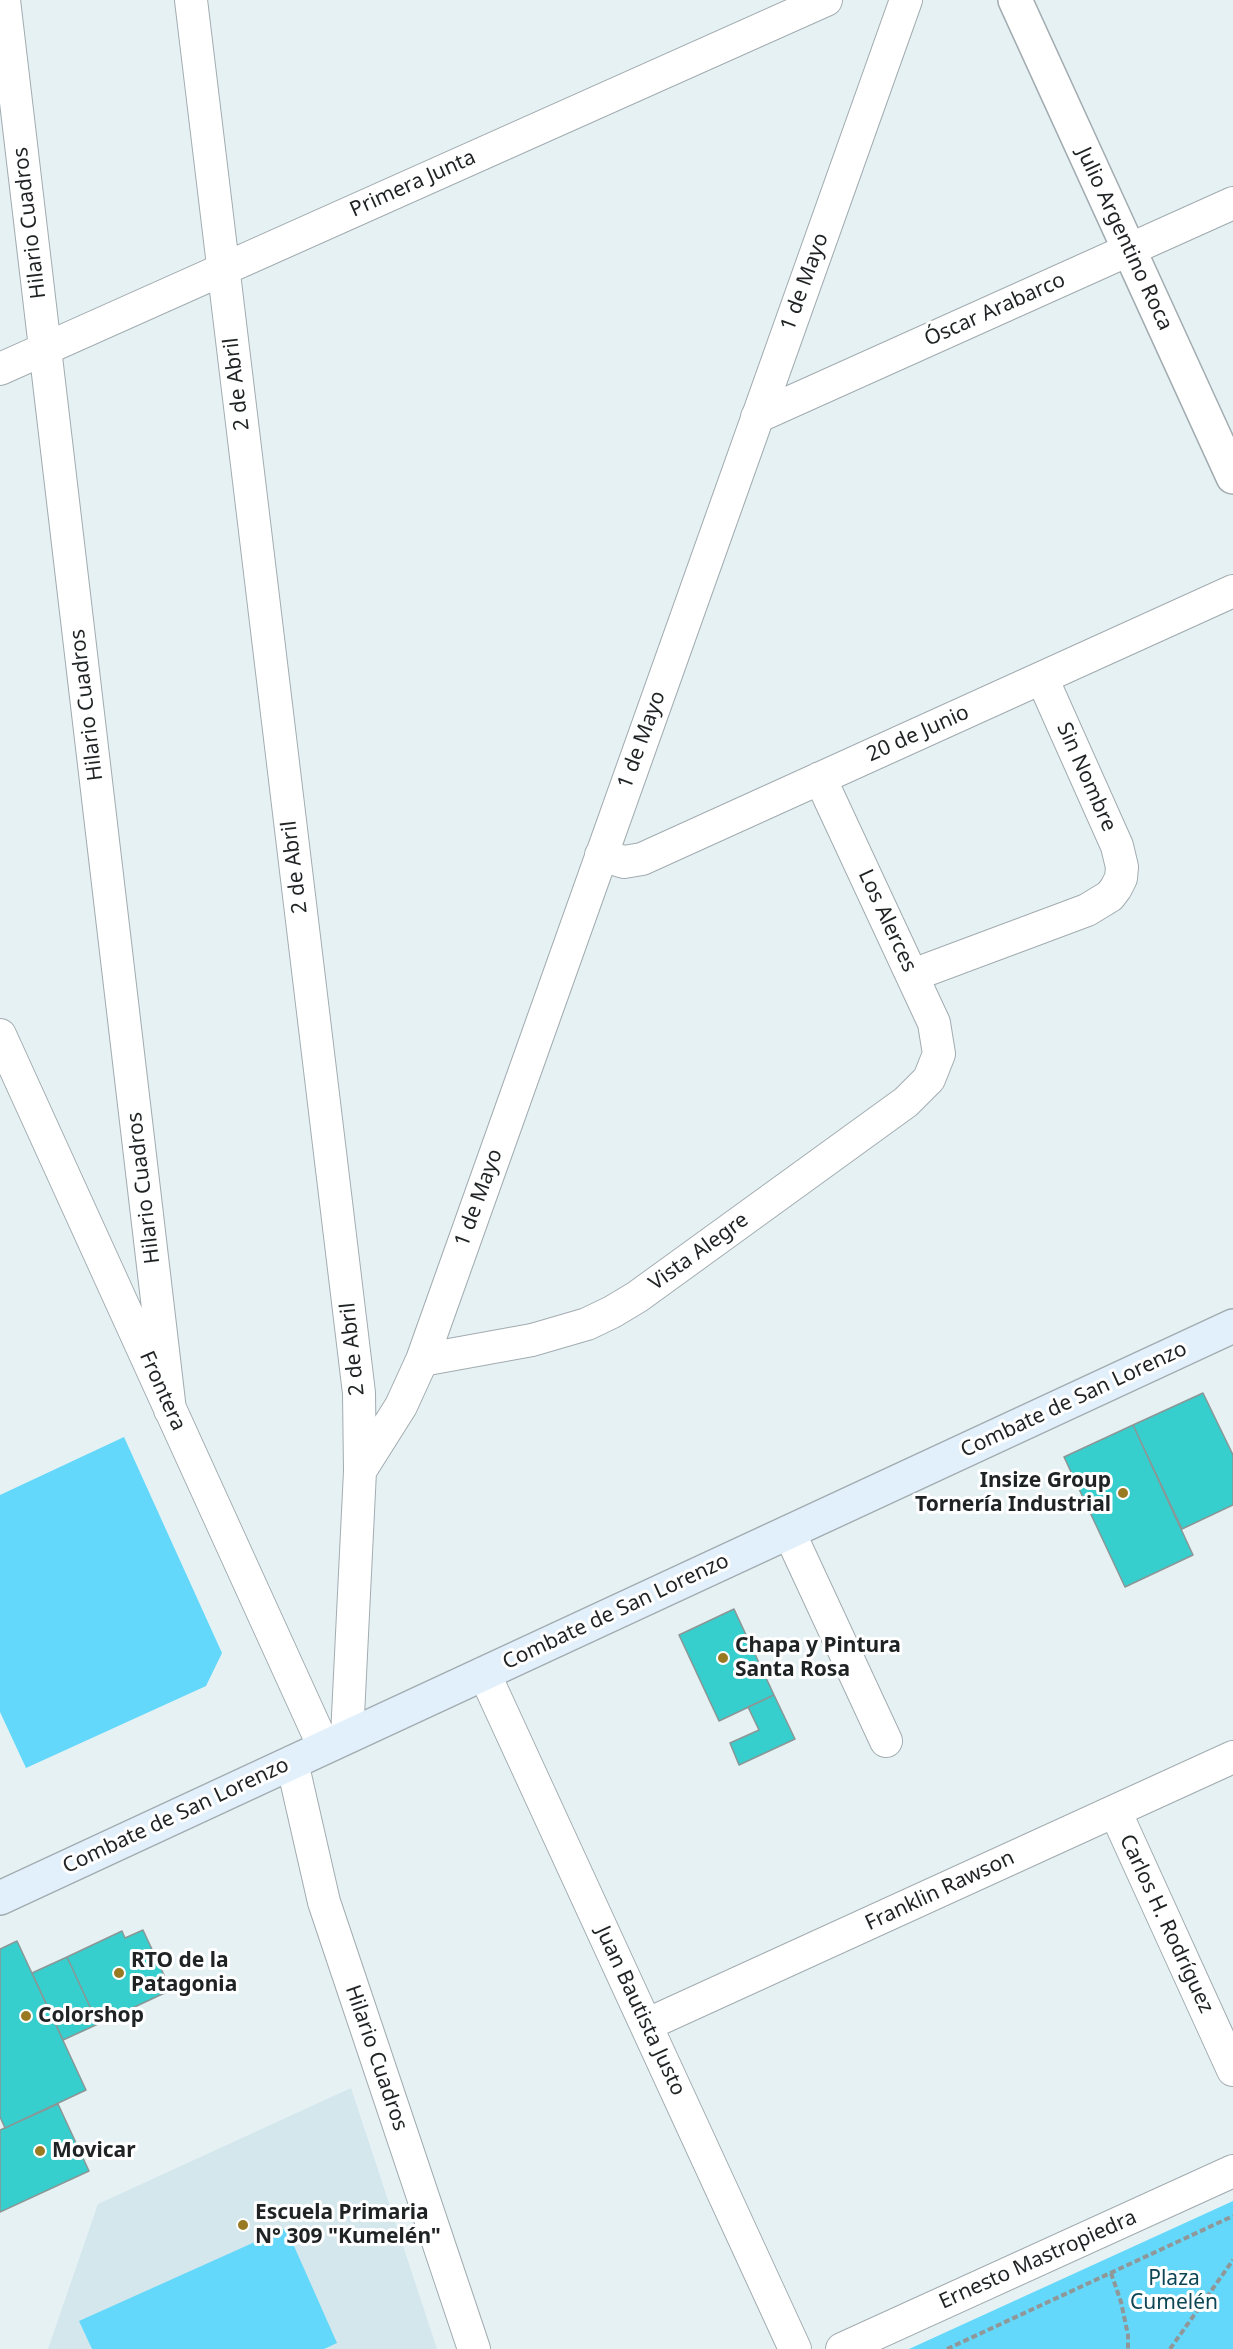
<!DOCTYPE html>
<html>
<head>
<meta charset="utf-8">
<style>
	body { margin:0 }
	canvas { display:block; background:#e6f1f4 }
</style>
</head>
<body>
<canvas width="1233" height="2349"></canvas>
<script>
const c = document.querySelector('canvas').getContext('2d');
c.lineJoin = 'round';
function fillPath(path, color) { c.fillStyle = color; c.fill(path, 'evenodd'); }
const poly = rows => new Path2D(rows.map(r => 'M' + r).join(''));
function strokePath(path, color, width, dash) { c.strokeStyle = color; c.lineWidth = width; c.lineCap = dash ? 'butt' : 'round'; c.setLineDash(dash || []); c.stroke(path); }
function drawText(font, color, halo, rows, align = 'center') {
  c.font = font + ' "Noto Sans",sans-serif'; c.lineWidth = 6; c.setLineDash([]); c.textBaseline = 'middle'; c.strokeStyle = halo; c.fillStyle = color; for (const [text, x, y, turn = 0] of rows) {
    c.save(); c.translate(x, y); c.rotate((+turn || 0) * Math.PI / 180); c.textAlign = isNaN(turn) ? turn : align; if (halo) c.strokeText(text, 0, 0); c.fillText(text, 0, 0); c.restore();
  }
}
fillPath(poly([
	[351,2088,437,2349,48,2349,98,2204]
]), '#d3e7ed');
fillPath(poly([
	[124,1437,222,1653,206,1686,26,1768,0,1712,0,1495],
	[1233,2201,1233,2349,909,2349],
	[286,2228,337,2343,324,2349,92,2349,79,2321]
]), '#64d8fa');
const building = poly([
	[1203,1393,1233,1455,1233,1505,1182,1529,1133,1425,1203,1393],
	[1133,1425,1193,1555,1125,1587,1064,1457,1133,1425],
	[734,1609,774,1695,719,1721,679,1635,734,1609],
	[774,1695,795,1739,739,1765,730,1743,759,1730,748,1707,774,1695],
	[143,1930,171,1990,98,2024,67,1957,122,1931,125,1938,143,1930],
	[17,1941,86,2090,5,2128,0,2117,0,1949,17,1941],
	[67,1957,98,2024,63,2040,32,1973,67,1957],
	[58,2104,89,2171,0,2212,0,2130,58,2104]
]);
fillPath(building, '#36cfcd');
strokePath(building, '#8b9696', 1.5);
const minor = poly([
	[4,0,170,1410],
	[191,0,359,1393,360,1471,347,1736],
	[0,369,826,0],
	[757,417,1233,203],
	[601,855,624,862,642,859,1233,591],
	[913,975,1087,910,1110,896,1116,888,1121,878,1122,867,1117,846,1042,678],
	[0,1035,324,1747],
	[422,1360,532,1340,587,1324,612,1312,637,1297,906,1102,929,1079,939,1054,934,1023,820,778],
	[360,1471,401,1406,422,1360,906,0],
	[789,1532,886,1741],
	[484,1673,795,2349],
	[292,1762,324,1902,474,2349],
	[1115,1811,1233,2070],
	[646,2025,1233,1757],
	[842,2349,1233,2171]
]);
const tertiary = poly([
	[1015,0,1233,477]
]);
const secondary = poly([
	[0,1898,1233,1326]
]);
strokePath(minor, '#a2acb0', 34);
strokePath(tertiary, '#a2acb0', 36);
strokePath(secondary, '#a2acb0', 36);
strokePath(poly([
	[1111,2273,1121,2302,1128,2335,1128,2349],
	[947,2349,1233,2216],
	[1170,2349,1233,2260]
]), '#8f9799', 4, [6, 3]);
strokePath(minor, '#fff', 32);
strokePath(tertiary, '#fff', 33);
strokePath(secondary, '#e2f0fc', 33);
for (const [x, y, r, color] of [
	[1123,1493,6,"#997a23"],
	[723,1658,6,"#997a23"],
	[119,1973,6,"#997a23"],
	[26,2016,6,"#997a23"],
	[40,2151,6,"#997a23"],
	[243,2225,6,"#997a23"]
]) { const dot = new Path2D(); dot.arc(x, y, r, 0, 2 * Math.PI); c.fillStyle = color; c.fill(dot); strokePath(dot, '#fff', 2); }
drawText('21px', '#1f2324', '#fff', [
	["Primera Junta",413,184,-24],
	["Hilario Cuadros",30,223,-97],
	["Julio Argentino Roca",1124,239,65],
	["1 de Mayo",805,282,-70],
	["Óscar Arabarco",995,310,-24],
	["2 de Abril",237,384,-97],
	["Hilario Cuadros",87,705,-97],
	["20 de Junio",918,734,-24],
	["1 de Mayo",642,740,-70],
	["Sin Nombre",1086,777,66],
	["2 de Abril",295,867,-97],
	["Los Alerces",887,921,65],
	["Hilario Cuadros",144,1188,-97],
	["1 de Mayo",479,1198,-70],
	["Vista Alegre",699,1252,-36],
	["2 de Abril",353,1349,-96],
	["Frontera",162,1391,66],
	["Combate de San Lorenzo",1074,1400,-25],
	["Combate de San Lorenzo",616,1612,-25],
	["Combate de San Lorenzo",176,1816,-25],
	["Franklin Rawson",940,1891,-25],
	["Carlos H. Rodríguez",1166,1924,65],
	["Juan Bautista Justo",640,2011,65],
	["Hilario Cuadros",376,2058,71],
	["Ernesto Mastropiedra",1038,2260,-24]
]);
drawText('bold 21px', '#1f2324', '#fff', [
	["Insize Group",1111,1481,"right"],
	["Tornería Industrial",1111,1505,"right"],
	["Chapa y Pintura",735,1646],
	["Santa Rosa",735,1670],
	["RTO de la",131,1961],
	["Patagonia",131,1985],
	["Colorshop",38,2016],
	["Movicar",52,2151],
	["Escuela Primaria",255,2213],
	["N° 309 \"Kumelén\"",255,2237]
], 'left');
drawText('21px', '#0d4655', '#fff', [
	["Plaza",1174,2279],
	["Cumelén",1174,2303]
]);
</script>
</body>
</html>
